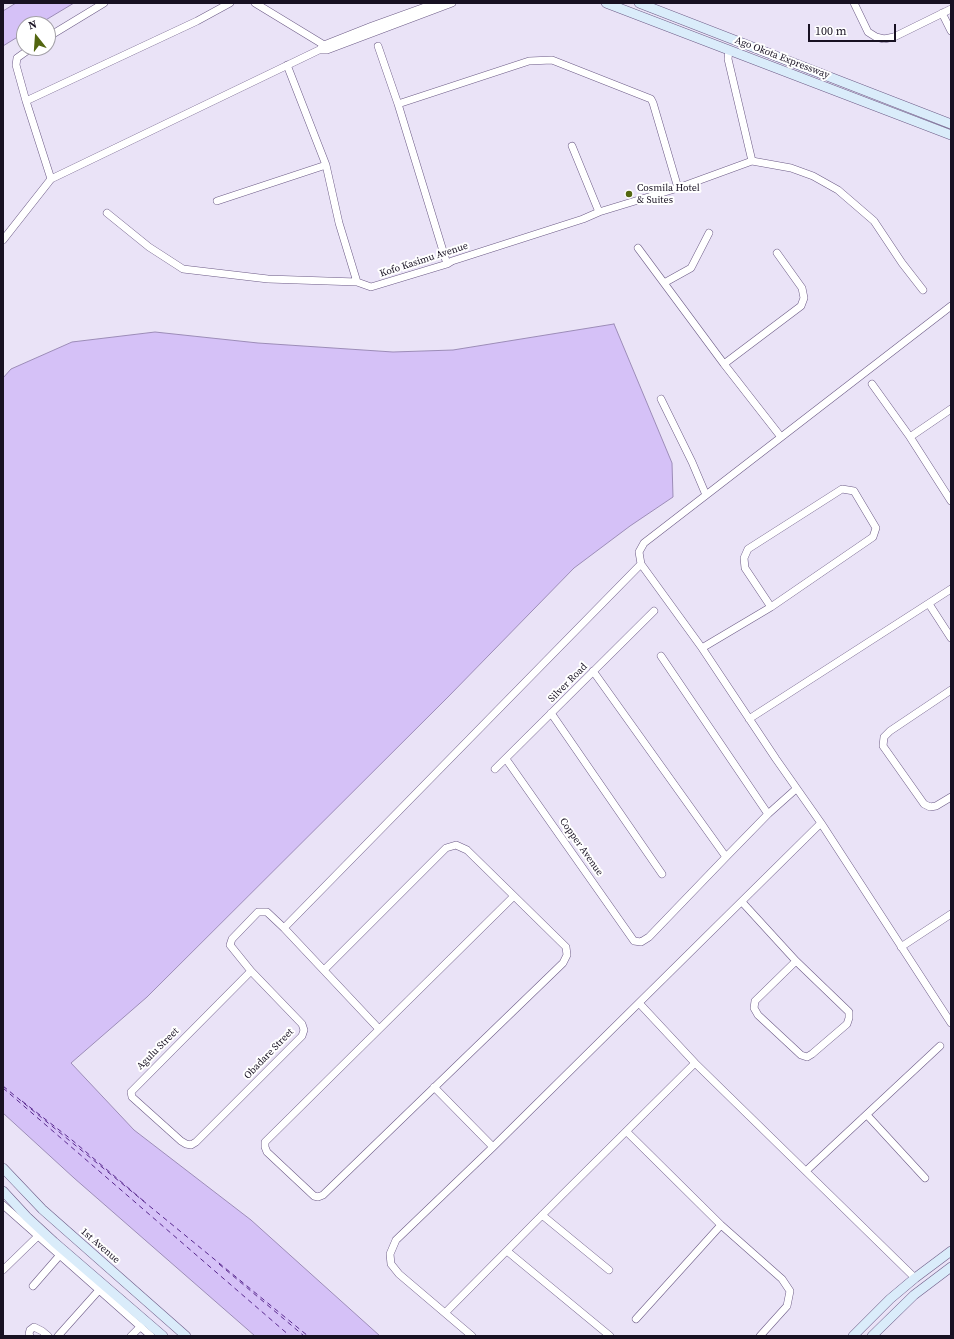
<!DOCTYPE html>
<html>
<head>
<meta charset="utf-8">
<style>
	body { margin:0 }
	#map { position:relative; width:954px; height:1339px; overflow:hidden; background:#eae3f7; font-family:"Source Serif 4",serif }
	canvas { display:block }
	.frame { position:absolute; inset:0; border:4px solid #181122; pointer-events:none }
	.north { position:absolute; left:16px; top:16px; width:40px; height:40px; box-sizing:border-box; background:#fff; border:1px solid #a3a0a7; border-radius:50%; rotate:343deg; font-size:11px; font-weight:700; line-height:16px; text-align:center; color:#181122 }
	.north::after { content:''; display:block; margin:auto; width:14px; height:18px; background:#536610; clip-path:polygon(50% 0,100% 100%,50% 72%,0 100%) }
	.scale { position:absolute; left:808px; top:24px; width:88px; height:18px; box-sizing:border-box; border:2px solid #181122; border-top:0; padding-left:5px; font-size:12px; line-height:14px; white-space:nowrap; color:#181122; -webkit-text-stroke:3px #fff; paint-order:stroke }
</style>
</head>
<body>
<div id="map">
<canvas width="954" height="1339"></canvas>
<div class="frame"></div>
<div class="north">N</div>
<div class="scale">100 m</div>
</div>
<script>
const c = document.querySelector('canvas').getContext('2d');
c.lineJoin = 'round';
function fillPath(path, color) { c.fillStyle = color; c.fill(path, 'evenodd'); }
const poly = rows => new Path2D(rows.map(r => 'M' + r).join(''));
function strokePath(path, color, width, dash) { c.strokeStyle = color; c.lineWidth = width; c.lineCap = dash ? 'butt' : 'round'; c.setLineDash(dash || []); c.stroke(path); }
function drawText(font, color, halo, rows, align = 'center') {
  c.font = font + ' "Source Serif 4",serif'; c.lineWidth = 4; c.setLineDash([]); c.textBaseline = 'middle'; c.strokeStyle = halo; c.fillStyle = color; for (const [text, x, y, turn = 0] of rows) {
    c.save(); c.translate(x, y); c.rotate((+turn || 0) * Math.PI / 180); c.textAlign = isNaN(turn) ? turn : align; if (halo) c.strokeText(text, 0, 0); c.fillText(text, 0, 0); c.restore();
  }
}
const water = poly([
	[16,3,74,3,39,24,24,24,24,33,3,46,3,11,16,3],
	[614,324,672,463,673,497,630,526,574,568,448,697,147,997,71,1063,134,1130,251,1220,380,1336,255,1336,74,1178,3,1113,3,378,11,369,72,342,155,332,258,343,393,352,453,350,614,324]
]);
fillPath(water, '#d5c1f7');
strokePath(water, '#9c8cb7', 1);
strokePath(poly([
	[3,1086,308,1336],
	[3,1088,290,1336],
	[22,1101,72,1140,146,1203],
	[219,1264,304,1336]
]), '#59298e', 1, [5, 4]);
const minor = poly([
	[255,3,324,45,326,48],
	[854,3,868,32,876,37,884,39,894,37,951,9],
	[942,13,951,31],
	[48,37,104,3],
	[378,46,398,104,447,264],
	[319,50,324,45,372,26,436,3],
	[729,50,728,59,752,161,791,168,813,176,838,190,874,221,902,263,923,290],
	[287,65,326,165,339,223,357,282],
	[26,101,16,65,17,58,31,48],
	[398,104,529,61,552,60,651,99,653,103,678,188],
	[572,146,599,212],
	[51,179,26,101,197,21,230,3],
	[217,201,326,165],
	[107,213,149,247,183,269,268,279,357,282,371,287,447,264,452,261,583,219,599,212,678,188,752,161],
	[3,240,51,179,319,50,327,50,452,3],
	[638,248,724,364,781,437],
	[664,283,691,268,709,233],
	[951,306,644,543,639,552,641,564,702,648,776,759,821,823,951,1023],
	[724,364,801,306,804,298,802,288,777,253],
	[872,384,910,437,951,501],
	[661,399,692,462,706,495],
	[910,437,951,409],
	[929,604,951,638],
	[702,648,771,607,873,537,876,528,854,491,842,489,748,549,744,558,745,568,771,607],
	[661,656,768,814],
	[593,671,726,857],
	[951,690,890,731,884,737,883,746,924,804,930,807,936,806,951,797],
	[551,713,662,874],
	[749,719,951,589],
	[506,759,634,941,641,942,649,937,726,857,768,814,796,789],
	[495,769,654,611],
	[742,902,796,961,849,1012,849,1018,847,1024,812,1054,807,1057,801,1055,758,1015,754,1008,755,1001,796,961],
	[284,928,641,564],
	[901,947,951,914],
	[324,970,446,848,456,845,467,850,514,896,566,947,567,955,563,963,323,1195,318,1197,314,1196,267,1152,265,1147,265,1142,514,896],
	[251,971,131,1092,132,1097,181,1141,186,1144,191,1145,196,1142,302,1036,304,1030,302,1024,251,971,230,945,232,939,258,912,267,912,284,928,379,1029],
	[639,1003,695,1063,915,1278],
	[434,1087,493,1147],
	[867,1115,925,1178],
	[627,1132,721,1225,782,1279,790,1291,787,1306,760,1336],
	[806,1171,940,1046],
	[3,1205,151,1336],
	[542,1215,609,1270],
	[507,1251,610,1336],
	[3,1270,38,1236],
	[33,1286,60,1255],
	[445,1313,561,1196,695,1063],
	[636,1319,721,1225],
	[30,1336,29,1334,30,1330,34,1327,42,1331,48,1336],
	[58,1336,100,1289],
	[131,1336,141,1326],
	[472,1336,399,1274,391,1264,390,1254,396,1240,493,1147,821,823]
]);
const secondary = poly([
	[606,3,951,135],
	[639,3,951,124],
	[3,1168,42,1209,186,1336],
	[3,1191,27,1217,54,1242,163,1336],
	[853,1336,890,1299,915,1278,951,1251],
	[872,1336,914,1295,951,1267]
]);
strokePath(minor, '#6c5b86', 8);
strokePath(secondary, '#6c5b86', 10);
strokePath(minor, '#fff', 7);
strokePath(secondary, '#daecfa', 9);
for (const [x, y, r, color] of [
	[629,194,4,"#536610"]
]) { const dot = new Path2D(); dot.arc(x, y, r, 0, 2 * Math.PI); c.fillStyle = color; c.fill(dot); strokePath(dot, '#fff', 1.5); }
drawText('10px', '#181122', '#fff', [
	["Ago Okota Expressway",782,58,21],
	["Kofo Kasimu Avenue",424,260,-18],
	["Silver Road",568,683,-45],
	["Copper Avenue",581,847,55],
	["Agulu Street",158,1049,-45],
	["Obadare Street",269,1054,-46],
	["1st Avenue",100,1246,41]
]);
drawText('10px', '#181122', '#fff', [
	["Cosmila Hotel",637,188],
	["& Suites",637,200]
], 'left');
</script>
</body>
</html>
